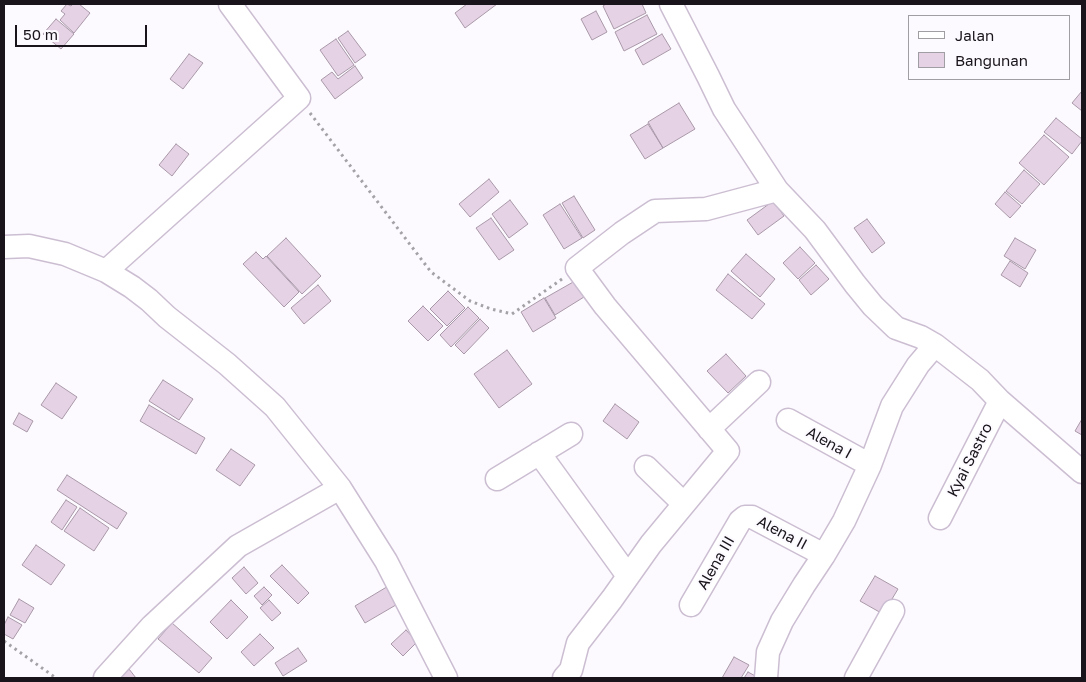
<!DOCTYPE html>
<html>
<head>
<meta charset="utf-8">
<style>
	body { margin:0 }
	#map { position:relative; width:1086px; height:682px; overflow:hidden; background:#fcfafe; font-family:"Golos Text",sans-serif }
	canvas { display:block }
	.frame { position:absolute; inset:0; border:5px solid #19141b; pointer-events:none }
	.legend { position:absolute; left:908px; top:15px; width:162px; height:65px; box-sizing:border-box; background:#fcfafe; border:1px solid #a19ea3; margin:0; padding:6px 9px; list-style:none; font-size:15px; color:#19141b }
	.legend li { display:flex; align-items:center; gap:10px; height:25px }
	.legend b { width:25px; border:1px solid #a19ea3 }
	.scale { position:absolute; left:15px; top:25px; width:132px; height:22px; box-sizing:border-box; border:2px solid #19141b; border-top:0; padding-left:6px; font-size:15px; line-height:18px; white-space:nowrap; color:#19141b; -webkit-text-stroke:4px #fcfafe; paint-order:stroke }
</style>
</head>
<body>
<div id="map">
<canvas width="1086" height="682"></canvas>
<div class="frame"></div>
<ul class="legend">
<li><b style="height:6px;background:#fff"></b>Jalan</li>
<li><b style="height:14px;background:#e5d3e5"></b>Bangunan</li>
</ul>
<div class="scale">50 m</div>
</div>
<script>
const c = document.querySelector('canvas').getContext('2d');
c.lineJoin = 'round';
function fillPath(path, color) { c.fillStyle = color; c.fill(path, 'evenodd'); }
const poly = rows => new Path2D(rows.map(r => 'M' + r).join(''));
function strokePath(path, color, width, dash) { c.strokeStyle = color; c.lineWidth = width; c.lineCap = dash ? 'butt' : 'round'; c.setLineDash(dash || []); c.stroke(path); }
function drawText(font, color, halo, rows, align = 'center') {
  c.font = font + ' "Golos Text",sans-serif'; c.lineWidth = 4; c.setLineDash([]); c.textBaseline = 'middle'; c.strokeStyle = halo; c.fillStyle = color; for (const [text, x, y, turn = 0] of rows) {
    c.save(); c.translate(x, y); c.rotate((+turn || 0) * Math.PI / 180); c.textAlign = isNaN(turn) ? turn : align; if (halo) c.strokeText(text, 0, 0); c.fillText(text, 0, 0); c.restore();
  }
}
const building = poly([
	[67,4,71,6,73,4,79,4,90,13,74,33,60,20,65,14,61,11,67,4],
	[467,4,497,4,465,28,455,13,467,4],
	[606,4,642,4,646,13,614,29,603,6,606,4],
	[596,11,607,32,592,40,581,19,596,11],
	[647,15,657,34,624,51,615,32,647,15],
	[56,19,74,34,61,49,43,34,56,19],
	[348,31,366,55,355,63,338,38,348,31],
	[662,34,671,49,643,65,635,50,662,34],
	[336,39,354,65,338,76,320,50,336,39],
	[189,54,203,63,183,89,170,79,189,54],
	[355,66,363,78,335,99,321,80,332,72,338,79,355,66],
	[1082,91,1082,111,1072,103,1082,91],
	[679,103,695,129,663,148,648,122,679,103],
	[1056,118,1082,139,1082,141,1072,154,1044,132,1056,118],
	[648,124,663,148,645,159,630,135,648,124],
	[1044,135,1069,157,1044,185,1019,163,1044,135],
	[176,144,189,154,172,176,159,165,176,144],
	[1024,170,1040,184,1022,204,1006,191,1024,170],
	[489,179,499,192,470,217,459,204,489,179],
	[1005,192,1021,206,1010,218,995,204,1005,192],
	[574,196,595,230,583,238,562,203,574,196],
	[510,200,528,224,509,238,492,214,510,200],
	[773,201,784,216,758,235,747,220,773,201],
	[560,204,582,238,564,249,543,215,560,204],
	[491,218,514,250,499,260,476,228,491,218],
	[867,219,885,243,872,253,854,228,867,219],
	[286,238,321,276,302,294,267,256,286,238],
	[1015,238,1036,250,1025,269,1004,256,1015,238],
	[800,247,815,263,798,279,783,263,800,247],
	[256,252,263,259,266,256,299,292,284,307,243,264,256,252],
	[746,254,775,279,760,297,731,271,746,254],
	[1010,261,1028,273,1020,287,1001,275,1010,261],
	[816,265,829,279,811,295,799,280,816,265],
	[728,274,765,304,752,319,716,290,728,274],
	[575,281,584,297,555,315,545,298,575,281],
	[318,285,331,301,304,324,291,308,318,285],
	[448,291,465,308,447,326,430,309,448,291],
	[544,298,556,318,533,332,521,312,544,298],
	[423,306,443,326,428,341,408,321,423,306],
	[468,307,479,318,451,347,440,335,468,307],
	[480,319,489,328,464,354,455,345,480,319],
	[507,350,532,384,499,408,474,374,507,350],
	[726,354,746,376,728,393,707,371,726,354],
	[163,380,193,399,179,420,149,401,163,380],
	[56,383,77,397,62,419,41,405,56,383],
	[615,404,639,422,627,439,603,421,615,404],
	[149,405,205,438,196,454,140,421,149,405],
	[19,413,33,421,27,432,13,424,19,413],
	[1082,419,1082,435,1075,431,1082,419],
	[231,449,255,465,240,486,216,470,231,449],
	[67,475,127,513,117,529,57,490,67,475],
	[66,500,77,507,62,530,51,522,66,500],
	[80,508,109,528,94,551,64,531,80,508],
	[36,545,65,565,51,585,22,565,36,545],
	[282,565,309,593,298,604,270,576,282,565],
	[244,567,258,583,246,594,232,578,244,567],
	[875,576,898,589,883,614,860,601,875,576],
	[390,585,401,602,365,623,355,606,390,585],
	[264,587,272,595,262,605,254,596,264,587],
	[19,599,34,608,25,623,10,615,19,599],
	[231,600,248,617,227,639,210,622,231,600],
	[269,600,281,613,272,621,260,608,269,600],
	[8,617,22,625,13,639,4,634,4,625,8,617],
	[172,623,212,658,199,673,158,639,172,623],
	[406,630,417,642,403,656,391,644,406,630],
	[260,634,274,648,254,666,241,652,260,634],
	[298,648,307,661,283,676,275,663,298,648],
	[734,657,749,665,741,678,722,678,734,657],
	[129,669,136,678,118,678,129,669],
	[748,672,759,678,744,678,748,672]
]);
fillPath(building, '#e5d3e5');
strokePath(building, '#a998a9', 1);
const minor = poly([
	[671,4,708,76,724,109,777,190,815,230,855,284,873,306,896,328,921,337,935,345,980,380,1000,401,1082,472],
	[4,247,29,246,65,254,106,271,132,287,149,300,167,317,227,364,275,407,340,488,386,561,446,678],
	[106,271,299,98,230,4],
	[788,420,870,465],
	[709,429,759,382],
	[539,453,628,576],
	[646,467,684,504],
	[497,479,571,434],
	[940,518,1000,401],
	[691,605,740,521,745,517,752,517,824,555],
	[105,678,152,626,238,546,340,488],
	[564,678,571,670,578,643,612,599,651,544,728,451,605,306,577,268,622,233,655,211,706,209,777,190],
	[766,678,768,652,782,621,804,585,824,555,844,521,870,465,892,406,918,365,935,345],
	[856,678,893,611]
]);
strokePath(minor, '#ccbed2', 25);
strokePath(poly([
	[310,113,431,272,470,301,491,309,512,314,562,279],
	[4,641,56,678]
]), '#a5a2a7', 3, [2.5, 4]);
strokePath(minor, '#fff', 22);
drawText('15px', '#19141b', '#fcfafe', [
	["Alena I",829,443,29],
	["Kyai Sastro",970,460,-63],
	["Alena II",782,533,28],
	["Alena III",716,563,-60]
]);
</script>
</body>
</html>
